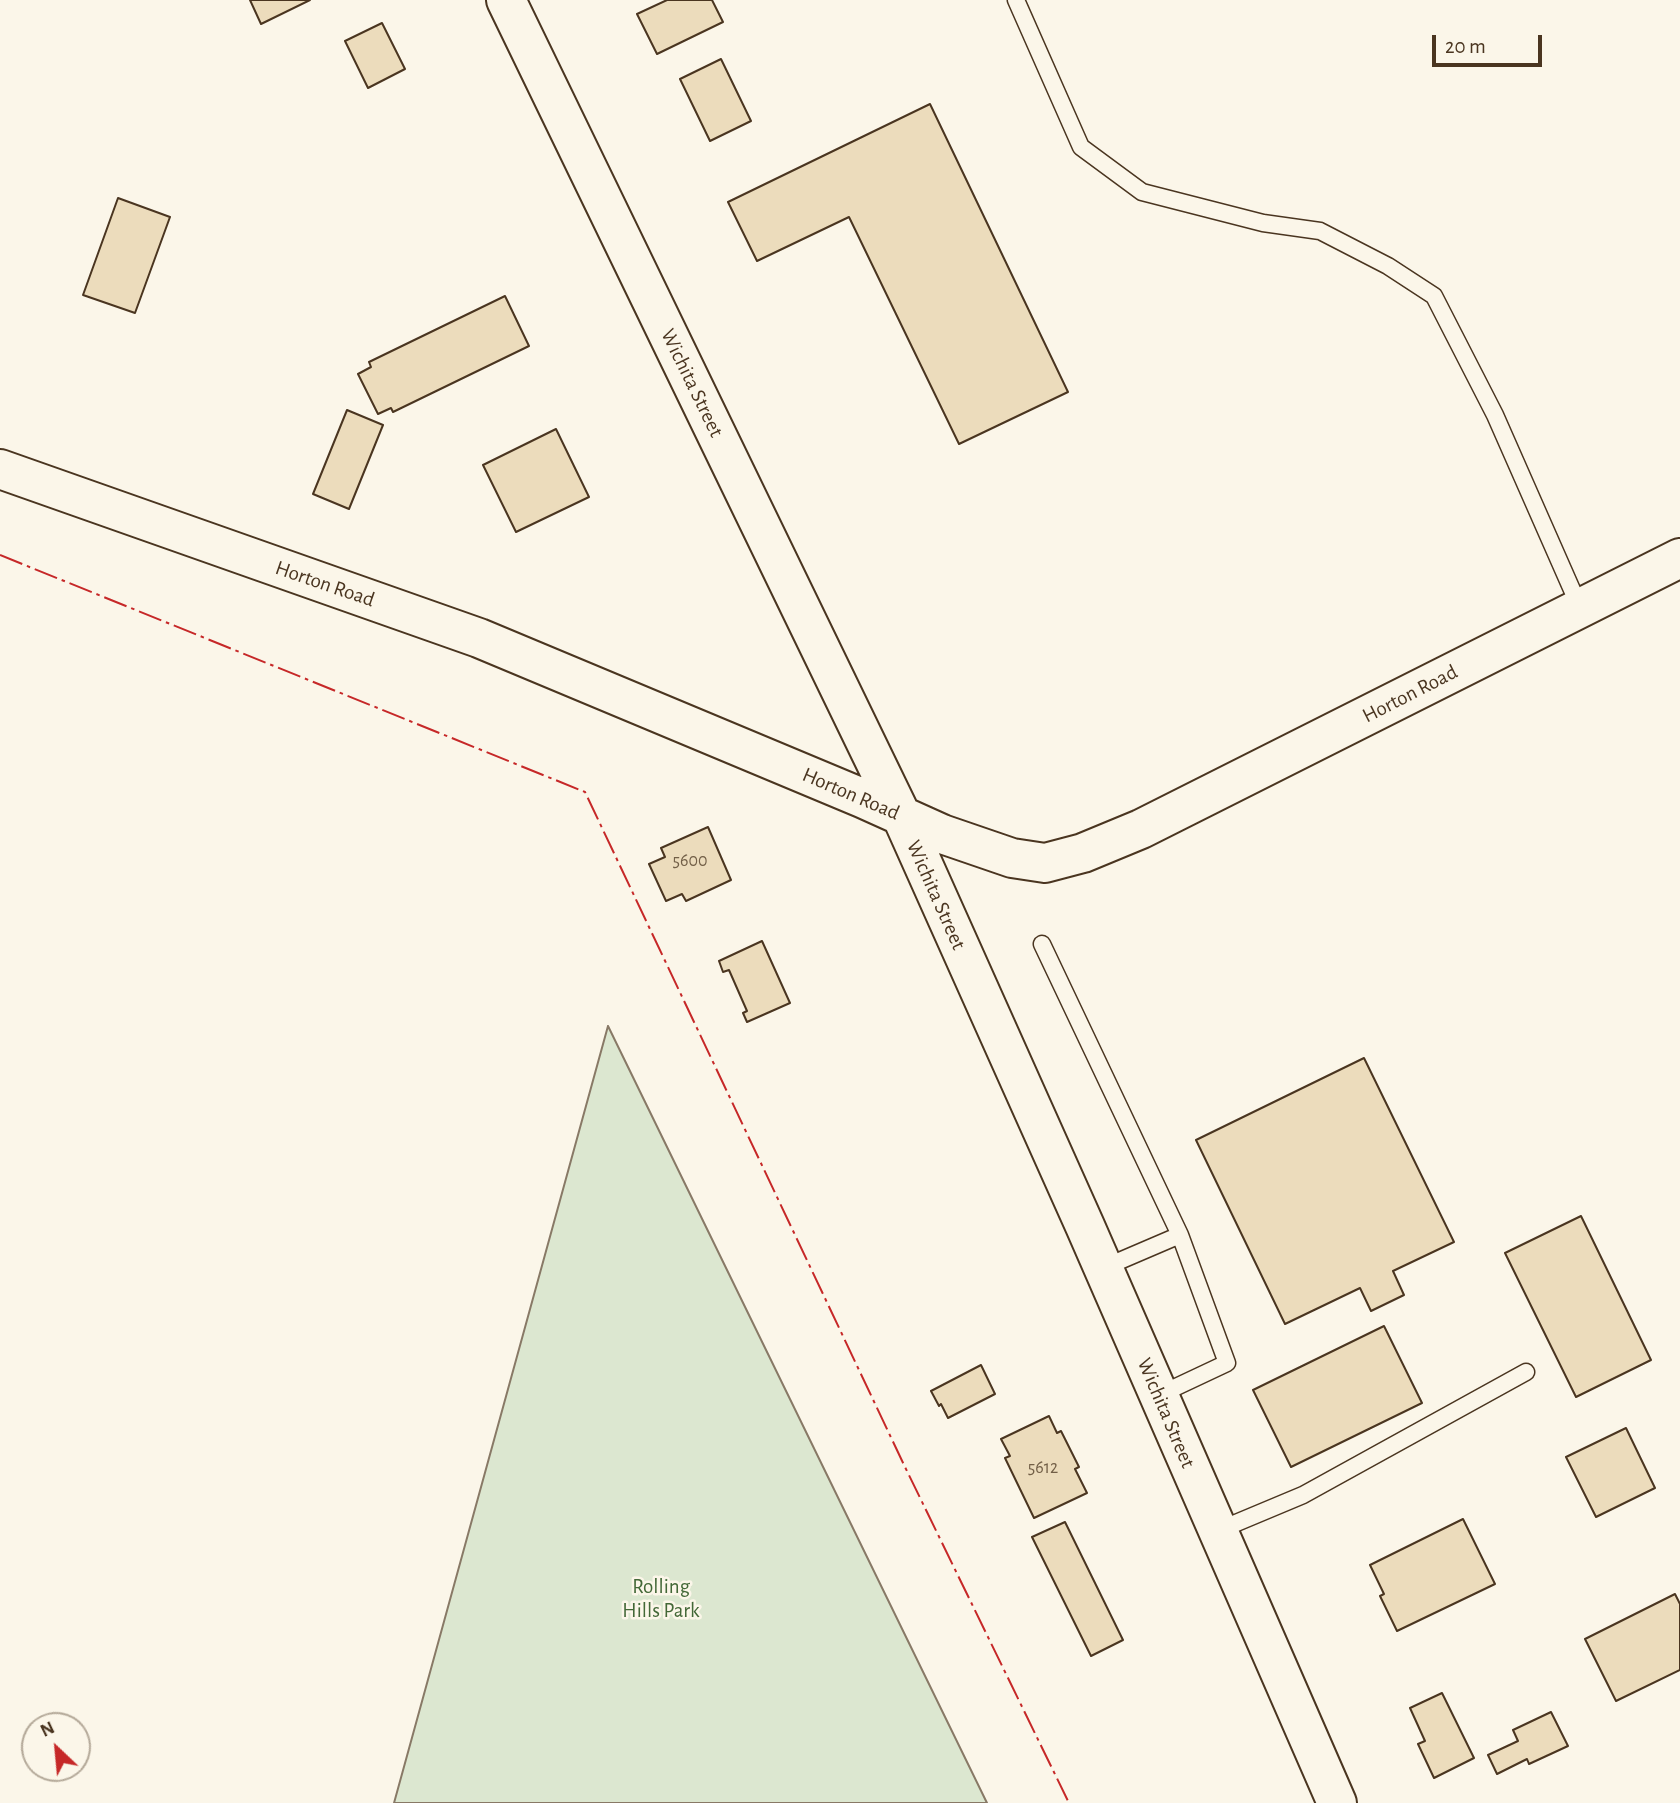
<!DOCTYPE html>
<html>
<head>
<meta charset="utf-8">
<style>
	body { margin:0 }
	#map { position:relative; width:1680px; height:1803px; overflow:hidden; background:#fbf6e9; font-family:"Alegreya Sans",sans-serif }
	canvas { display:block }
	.north { position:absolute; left:21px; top:1712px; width:70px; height:70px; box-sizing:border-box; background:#fbf6e9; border:2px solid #b4a999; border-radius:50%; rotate:334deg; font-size:19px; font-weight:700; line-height:28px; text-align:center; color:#4a3520 }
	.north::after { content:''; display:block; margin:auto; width:24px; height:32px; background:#c62828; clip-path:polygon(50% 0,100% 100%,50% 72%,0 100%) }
	.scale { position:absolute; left:1432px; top:35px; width:110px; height:32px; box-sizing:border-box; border:4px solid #4a3520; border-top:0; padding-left:9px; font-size:21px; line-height:24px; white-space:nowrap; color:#4a3520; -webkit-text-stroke:5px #fbf6e9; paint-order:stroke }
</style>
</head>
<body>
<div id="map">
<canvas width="1680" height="1803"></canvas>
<div class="north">N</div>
<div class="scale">20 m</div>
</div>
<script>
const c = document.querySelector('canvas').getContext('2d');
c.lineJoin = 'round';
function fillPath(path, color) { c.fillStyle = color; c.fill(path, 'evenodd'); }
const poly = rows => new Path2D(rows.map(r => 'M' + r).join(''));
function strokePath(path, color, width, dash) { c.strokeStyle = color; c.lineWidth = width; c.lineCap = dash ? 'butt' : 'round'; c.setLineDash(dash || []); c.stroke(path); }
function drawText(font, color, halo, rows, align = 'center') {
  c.font = font + ' "Alegreya Sans",sans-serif'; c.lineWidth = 5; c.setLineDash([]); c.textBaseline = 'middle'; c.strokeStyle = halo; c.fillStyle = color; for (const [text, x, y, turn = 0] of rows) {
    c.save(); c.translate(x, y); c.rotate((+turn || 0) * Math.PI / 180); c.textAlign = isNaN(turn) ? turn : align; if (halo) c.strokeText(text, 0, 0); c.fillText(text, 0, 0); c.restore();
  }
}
const green = poly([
	[608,1026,987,1803,394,1803,608,1026]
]);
fillPath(green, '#dce7d0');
strokePath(green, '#887966', 2);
const building = poly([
	[250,0,310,0,261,24,250,0],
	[667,0,712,0,723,22,657,54,637,14,667,0],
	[382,23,405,69,368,88,345,41,382,23],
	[721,59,751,121,710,141,680,79,721,59],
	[930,104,1068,392,959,444,849,217,757,261,728,202,930,104],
	[118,198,170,217,135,313,83,295,118,198],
	[505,296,529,346,393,412,391,408,378,414,358,374,371,367,369,362,505,296],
	[347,410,383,425,349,509,313,494,347,410],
	[556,429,589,497,516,532,483,465,556,429],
	[708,827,731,880,686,901,682,894,666,901,649,864,665,857,661,848,708,827],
	[762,941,790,1003,747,1022,743,1013,747,1011,729,970,723,972,719,961,762,941],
	[1364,1058,1454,1242,1393,1271,1404,1295,1371,1311,1360,1288,1285,1324,1196,1140,1364,1058],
	[1581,1216,1651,1360,1576,1397,1505,1253,1581,1216],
	[1384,1326,1422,1403,1291,1467,1253,1390,1384,1326],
	[981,1365,995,1394,948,1418,941,1404,939,1406,931,1391,981,1365],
	[1049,1416,1057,1433,1061,1431,1079,1467,1075,1469,1087,1493,1034,1518,1005,1458,1010,1456,1001,1439,1049,1416],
	[1626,1428,1655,1488,1596,1517,1566,1457,1626,1428],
	[1463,1519,1495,1584,1397,1631,1380,1596,1384,1594,1370,1565,1463,1519],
	[1065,1522,1123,1640,1091,1656,1032,1537,1065,1522],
	[1675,1594,1680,1604,1680,1670,1616,1701,1585,1639,1675,1594],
	[1442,1693,1474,1758,1434,1778,1418,1744,1425,1741,1410,1708,1442,1693],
	[1551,1712,1568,1746,1529,1764,1527,1759,1497,1774,1488,1755,1518,1741,1513,1730,1551,1712]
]);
fillPath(building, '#ecdcbc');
strokePath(building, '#4a3520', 2);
const lane = poly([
	[1016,0,1081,147,1142,192,1263,223,1320,231,1388,266,1434,296,1495,415,1580,608],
	[1042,944,1180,1235,1103,1268],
	[1159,1395,1227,1363,1180,1235],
	[1217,1531,1303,1495,1526,1372]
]);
const secondary = poly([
	[506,0,901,815,1085,1226,1337,1803],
	[0,469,479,638,862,798,942,834,1012,858,1045,863,1083,853,1141,829,1680,558]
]);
strokePath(lane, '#4a3520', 19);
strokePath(secondary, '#4a3520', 42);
strokePath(lane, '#fbf6e9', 16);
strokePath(secondary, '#fbf6e9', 38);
strokePath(poly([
	[0,555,585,792,905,1467,1069,1803]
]), '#c62828', 2, [24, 5, 3.5, 5]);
drawText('18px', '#725f47', null, [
	["5600",690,861],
	["5612",1043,1468]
]);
drawText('21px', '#4a3520', '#fbf6e9', [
	["Wichita Street",692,383,64],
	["Horton Road",325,584,19],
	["Horton Road",1410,694,-27],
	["Horton Road",851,794,23],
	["Wichita Street",936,895,66],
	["Wichita Street",1166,1413,67]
]);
drawText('21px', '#436837', '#fbf6e9', [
	["Rolling",661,1587],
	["Hills Park",661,1611]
]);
</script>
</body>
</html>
